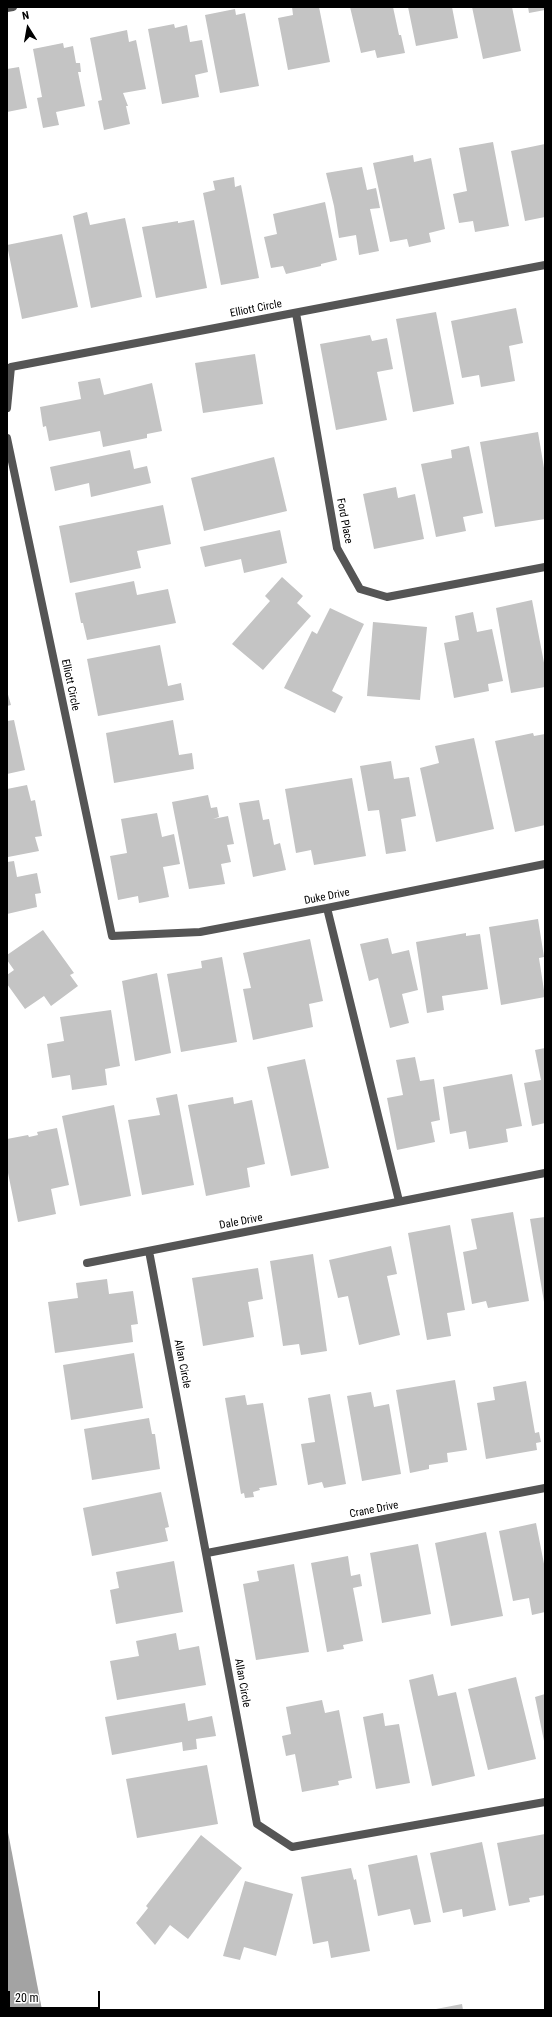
<!DOCTYPE html>
<html>
<head>
<meta charset="utf-8">
<style>
	body { margin:0 }
	#map { position:relative; width:552px; height:2017px; overflow:hidden; background:#fff; font-family:"Roboto Condensed",sans-serif }
	canvas { display:block }
	.frame { position:absolute; inset:0; border:8px solid #000; pointer-events:none }
	.north { position:absolute; left:8px; top:8px; width:40px; height:40px; -webkit-text-stroke:3px #fff; paint-order:stroke; rotate:349deg; font-size:11px; font-weight:700; line-height:16px; text-align:center; color:#000 }
	.north::after { content:''; display:block; margin:auto; width:14px; height:18px; background:#000; clip-path:polygon(50% 0,100% 100%,50% 72%,0 100%) }
	.scale { position:absolute; left:8px; top:1991px; width:92px; height:18px; box-sizing:border-box; border:2px solid #000; border-top:0; padding-left:5px; font-size:12px; line-height:14px; white-space:nowrap; color:#000; -webkit-text-stroke:3px #fff; paint-order:stroke }
</style>
</head>
<body>
<div id="map">
<canvas width="552" height="2017"></canvas>
<div class="frame"></div>
<div class="north">N</div>
<div class="scale">20 m</div>
</div>
<script>
const c = document.querySelector('canvas').getContext('2d');
c.lineJoin = 'round';
function fillPath(path, color) { c.fillStyle = color; c.fill(path, 'evenodd'); }
const poly = rows => new Path2D(rows.map(r => 'M' + r).join(''));
function strokePath(path, color, width, dash) { c.strokeStyle = color; c.lineWidth = width; c.lineCap = dash ? 'butt' : 'round'; c.setLineDash(dash || []); c.stroke(path); }
function drawText(font, color, halo, rows, align = 'center') {
  c.font = font + ' "Roboto Condensed",sans-serif'; c.lineWidth = 3.5; c.setLineDash([]); c.textBaseline = 'middle'; c.strokeStyle = halo; c.fillStyle = color; for (const [text, x, y, turn = 0] of rows) {
    c.save(); c.translate(x, y); c.rotate((+turn || 0) * Math.PI / 180); c.textAlign = isNaN(turn) ? turn : align; if (halo) c.strokeText(text, 0, 0); c.fillText(text, 0, 0); c.restore();
  }
}
fillPath(poly([
	[7,1827,42,2010,7,2010]
]), '#a3a3a3');
fillPath(poly([
	[292,7,319,7,330,62,288,70,278,18,293,15],
	[350,7,393,7,399,35,401,35,405,53,377,58,375,50,361,53],
	[408,7,452,7,458,38,416,46],
	[472,7,512,7,521,51,483,59],
	[528,7,545,7,545,10,529,13],
	[235,9,236,15,245,13,259,86,220,93,205,15],
	[174,24,175,28,187,25,190,42,202,40,208,72,195,75,199,97,162,104,148,29],
	[127,30,129,42,136,40,146,89,123,93,128,106,126,106,130,124,104,130,98,101,102,100,90,38],
	[63,43,64,48,73,46,76,63,80,63,81,72,78,72,85,106,56,112,59,125,43,128,37,98,42,97,33,49],
	[19,67,27,108,7,112,7,69],
	[493,142,509,226,475,232,473,221,459,223,453,194,467,191,459,148],
	[545,144,545,217,525,221,511,151],
	[413,155,414,162,431,158,445,229,429,233,431,242,409,247,407,239,390,242,373,163],
	[362,167,367,190,376,188,380,208,370,209,379,251,359,255,356,235,339,238,334,206,326,173],
	[234,177,235,187,241,185,259,278,221,285,203,193,215,190,213,181],
	[325,202,337,260,321,264,321,266,286,274,283,266,271,268,264,237,277,234,273,214],
	[87,212,90,225,125,218,142,297,91,308,73,216],
	[194,220,207,288,156,298,142,227,178,221,178,223],
	[62,234,78,307,22,319,7,245],
	[516,308,523,343,509,346,515,381,481,387,479,375,462,378,451,321],
	[436,312,454,404,413,412,396,319],
	[370,335,372,341,387,338,393,369,377,372,387,420,336,430,320,344],
	[255,354,263,404,203,413,195,363],
	[100,378,104,395,152,383,162,431,147,434,147,438,103,447,100,431,49,441,46,426,43,427,40,407,81,399,78,382],
	[538,432,545,474,545,519,495,527,480,442],
	[469,446,483,513,463,517,466,531,436,537,421,464,452,458,451,450],
	[130,450,134,469,147,466,151,483,91,497,89,483,55,491,50,467],
	[274,457,287,511,204,531,191,478],
	[396,487,398,498,415,494,424,539,374,549,363,494],
	[163,505,171,544,137,551,141,568,70,583,59,526],
	[280,530,287,563,244,573,241,559,205,567,200,547],
	[282,577,303,596,297,603,311,616,263,670,232,644,270,601,265,596],
	[134,581,137,595,168,589,176,623,87,640,83,623,81,623,75,593],
	[532,600,545,668,545,687,511,693,496,608],
	[330,608,364,624,332,691,343,697,335,713,284,688,312,631,317,634],
	[473,612,477,632,492,629,503,681,488,684,489,691,454,698,444,643,459,640,455,616],
	[373,622,427,627,420,700,367,696],
	[160,645,168,686,181,683,184,700,98,716,87,659],
	[7,691,11,705,7,706],
	[14,720,25,770,7,774,7,721],
	[173,720,179,755,192,753,194,769,114,783,106,733],
	[533,733,534,736,545,734,545,825,515,832,495,741],
	[474,738,494,829,436,842,420,768,439,763,435,746],
	[391,761,394,779,409,777,416,816,401,819,406,851,386,854,379,810,368,811,360,766],
	[352,778,366,856,314,865,311,850,296,853,285,789],
	[27,785,31,801,35,800,42,836,35,837,39,851,8,857,7,789],
	[208,795,211,808,217,807,219,817,213,819,228,816,234,844,227,845,231,862,221,864,225,884,189,889,172,802],
	[259,800,263,820,269,819,274,845,280,843,286,870,253,877,239,803],
	[157,813,162,837,174,834,180,864,163,867,169,897,139,903,138,896,118,900,110,856,127,853,121,819],
	[14,861,17,877,37,873,41,893,35,894,37,907,7,914,7,862],
	[538,919,544,957,539,958,545,997,501,1005,489,927],
	[43,930,74,973,70,975,78,986,51,1006,44,996,25,1009,7,984,7,975,14,970,7,960,7,955],
	[466,933,466,936,480,934,488,989,442,996,444,1010,427,1013,416,942],
	[388,938,392,954,409,950,418,990,402,994,409,1023,390,1028,378,978,369,981,360,944],
	[310,939,323,1001,309,1004,313,1027,253,1040,243,989,251,988,243,953],
	[222,957,237,1042,181,1052,167,974,202,968,201,961],
	[157,973,171,1053,135,1061,122,981],
	[111,1010,120,1066,105,1069,107,1085,72,1090,70,1075,52,1078,47,1044,64,1041,60,1017],
	[545,1048,545,1123,532,1126,524,1083,541,1080,535,1050],
	[415,1057,420,1081,434,1079,440,1120,431,1122,435,1142,397,1150,387,1098,403,1095,396,1060],
	[305,1059,329,1168,291,1176,267,1067],
	[512,1074,522,1126,506,1129,508,1142,469,1149,466,1131,450,1134,443,1087],
	[177,1094,194,1185,142,1195,128,1120,160,1115,156,1098],
	[233,1097,234,1104,252,1100,265,1164,247,1168,250,1187,206,1196,188,1105],
	[114,1105,131,1196,80,1206,62,1116],
	[57,1128,69,1185,51,1189,56,1214,18,1222,7,1168,7,1139,28,1135,29,1137,38,1135,37,1132],
	[513,1212,529,1301,488,1308,486,1301,472,1304,463,1252,477,1249,471,1219],
	[545,1217,545,1302,544,1302,530,1219],
	[450,1225,465,1310,447,1313,451,1336,427,1340,408,1233],
	[391,1246,397,1274,387,1276,400,1335,359,1345,348,1296,338,1298,329,1260],
	[313,1254,327,1351,301,1355,299,1344,283,1346,270,1261],
	[258,1268,263,1299,248,1302,254,1337,203,1346,192,1278],
	[107,1279,109,1294,133,1291,138,1324,131,1325,133,1342,55,1353,48,1302,78,1298,76,1283],
	[134,1353,143,1408,71,1420,63,1365],
	[455,1380,467,1450,447,1453,448,1462,429,1465,429,1469,410,1473,396,1390],
	[526,1381,535,1433,539,1432,541,1442,536,1443,537,1450,486,1459,477,1403,495,1400,493,1387],
	[371,1392,374,1407,389,1404,401,1474,362,1481,347,1396],
	[330,1394,346,1484,324,1488,322,1482,308,1485,301,1444,315,1442,308,1398],
	[245,1395,247,1405,263,1403,277,1485,259,1488,260,1490,253,1492,254,1497,245,1498,244,1493,241,1494,225,1398],
	[149,1418,152,1434,155,1434,160,1469,92,1480,84,1429],
	[161,1492,169,1527,165,1528,168,1541,92,1556,83,1508],
	[536,1523,545,1569,545,1612,532,1615,529,1598,513,1601,499,1531],
	[486,1532,503,1616,451,1626,435,1543],
	[418,1544,431,1614,382,1623,370,1553],
	[348,1556,351,1576,360,1574,362,1586,353,1588,363,1641,343,1645,344,1649,327,1652,311,1563],
	[174,1561,183,1612,116,1624,110,1590,119,1588,116,1572],
	[294,1564,309,1652,256,1660,243,1584,259,1581,257,1571],
	[176,1633,179,1650,199,1646,206,1685,117,1700,110,1661,139,1656,136,1641],
	[433,1674,438,1696,456,1692,475,1776,432,1786,409,1680],
	[516,1677,536,1759,488,1770,468,1689],
	[545,1694,545,1741,544,1741,535,1697],
	[322,1700,325,1713,339,1710,352,1778,338,1781,339,1785,302,1792,295,1754,286,1756,282,1736,291,1734,286,1707],
	[185,1703,188,1721,212,1716,216,1736,196,1739,197,1749,183,1751,182,1742,112,1755,105,1717],
	[383,1713,385,1726,399,1724,410,1783,376,1789,363,1717],
	[207,1765,218,1824,137,1838,126,1779],
	[545,1834,545,1895,529,1898,530,1902,509,1906,497,1843],
	[201,1835,242,1868,188,1939,170,1925,155,1945,136,1923,148,1908,146,1906],
	[482,1842,496,1910,463,1917,462,1909,443,1913,430,1853],
	[417,1855,431,1922,414,1925,410,1909,378,1916,368,1865],
	[351,1868,354,1880,356,1879,370,1951,331,1958,328,1941,313,1944,301,1877],
	[245,1881,293,1894,276,1956,244,1947,240,1960,223,1956],
	[462,2004,463,2010,436,2010,436,2009]
]), '#c4c4c4');
strokePath(poly([
	[7,8,13,7],
	[296,313,337,548,360,589,387,597,545,567],
	[7,408,11,367,545,265],
	[7,438,112,936,200,932,327,908,545,864],
	[327,908,399,1201],
	[149,1251,257,1824,292,1847,545,1802],
	[87,1263,545,1173],
	[207,1553,545,1488]
]), '#555', 8);
drawText('11px', '#000', '#fff', [
	["Elliott Circle",256,309,-11],
	["Ford Place",344,521,79],
	["Elliott Circle",70,685,78],
	["Duke Drive",327,897,-11],
	["Dale Drive",241,1222,-11],
	["Allan Circle",182,1364,79],
	["Crane Drive",374,1510,-11],
	["Allan Circle",242,1683,80]
]);
</script>
</body>
</html>
